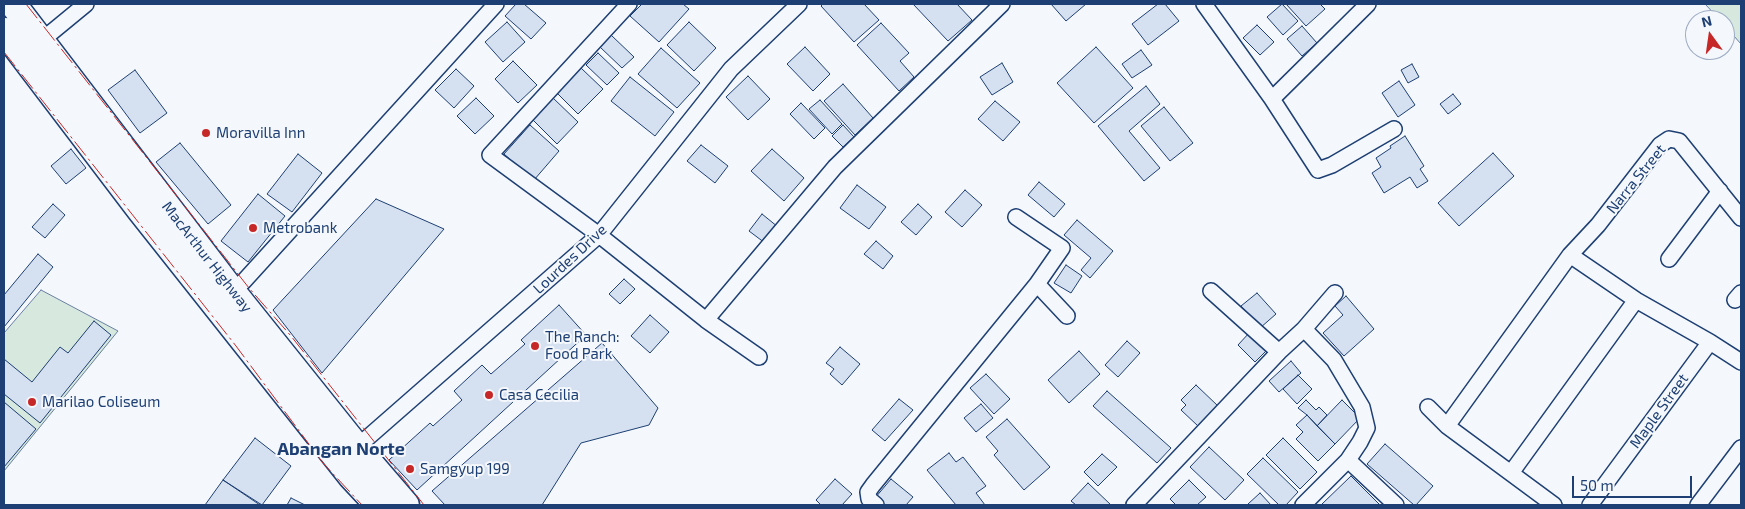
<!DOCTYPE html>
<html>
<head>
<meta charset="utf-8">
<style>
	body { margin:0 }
	#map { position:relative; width:1745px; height:509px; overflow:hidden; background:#f4f7fb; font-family:"Exo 2",sans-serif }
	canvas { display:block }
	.frame { position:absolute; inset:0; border:5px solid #1d3f73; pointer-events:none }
	.north { position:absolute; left:1685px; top:10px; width:50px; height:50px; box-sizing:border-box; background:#f4f7fb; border:1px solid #9eadc5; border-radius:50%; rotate:346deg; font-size:14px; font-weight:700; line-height:20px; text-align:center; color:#1d3f73 }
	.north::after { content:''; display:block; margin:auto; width:18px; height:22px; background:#c62828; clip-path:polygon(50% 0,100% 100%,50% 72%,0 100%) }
	.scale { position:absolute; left:1572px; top:476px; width:120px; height:22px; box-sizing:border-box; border:2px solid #1d3f73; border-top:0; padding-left:6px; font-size:15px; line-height:18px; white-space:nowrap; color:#1d3f73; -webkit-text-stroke:4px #f4f7fb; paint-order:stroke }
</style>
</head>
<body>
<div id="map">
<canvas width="1745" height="509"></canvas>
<div class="frame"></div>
<div class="north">N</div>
<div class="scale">50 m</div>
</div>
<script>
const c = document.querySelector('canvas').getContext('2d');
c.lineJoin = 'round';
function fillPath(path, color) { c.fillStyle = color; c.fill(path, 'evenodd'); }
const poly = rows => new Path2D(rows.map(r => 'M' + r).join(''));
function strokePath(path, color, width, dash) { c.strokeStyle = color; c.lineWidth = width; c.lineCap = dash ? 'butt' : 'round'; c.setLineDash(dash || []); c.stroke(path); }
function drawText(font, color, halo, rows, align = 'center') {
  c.font = font + ' "Exo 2",sans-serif'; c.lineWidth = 4; c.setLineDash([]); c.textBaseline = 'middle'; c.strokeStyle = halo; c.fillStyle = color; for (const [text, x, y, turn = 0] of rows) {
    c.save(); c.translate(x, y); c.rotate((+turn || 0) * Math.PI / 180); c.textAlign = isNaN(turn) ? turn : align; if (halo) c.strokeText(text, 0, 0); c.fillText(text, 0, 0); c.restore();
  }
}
const green = poly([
	[1705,4,1741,4,1741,44,1725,26,1725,20,1720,20,1705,4],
	[41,290,118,331,4,471,4,333,41,290]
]);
fillPath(green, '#d7e8df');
strokePath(green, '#687fa3', 1);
const building = poly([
	[516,4,524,4,546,23,531,39,505,16,516,4],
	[642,4,683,4,689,9,659,42,630,16,642,4],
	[823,4,864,4,879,20,854,42,821,6,823,4],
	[913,4,957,4,972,20,948,41,913,4],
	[1051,4,1086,4,1066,21,1051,4],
	[1158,4,1165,4,1179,21,1148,45,1132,24,1158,4],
	[1282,4,1298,21,1283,35,1267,17,1282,4],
	[1286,4,1320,4,1325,9,1306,26,1286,4],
	[507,22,525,42,503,62,485,42,507,22],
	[689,22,716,48,694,71,667,45,689,22],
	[881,23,909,53,900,61,914,77,899,91,857,45,881,23],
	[1257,25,1274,42,1260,55,1243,38,1257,25],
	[1302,26,1317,43,1302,56,1287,39,1302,26],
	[611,35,634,57,622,68,600,47,611,35],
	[805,47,830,74,813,91,787,64,805,47],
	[1096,47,1133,88,1094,123,1057,83,1096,47],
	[661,48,700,83,677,108,638,74,661,48],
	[1141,50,1152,65,1132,78,1122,64,1141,50],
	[598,53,619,73,607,85,586,65,598,53],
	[513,61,537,85,518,103,495,79,513,61],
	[1002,63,1013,82,992,95,980,77,1002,63],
	[1412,64,1419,77,1408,83,1401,70,1412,64],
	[581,68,603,89,578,114,557,93,581,68],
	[456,69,474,86,454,108,435,90,456,69],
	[135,70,167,113,140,133,108,90,135,70],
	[748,76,770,99,748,120,726,97,748,76],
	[630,77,674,112,655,136,611,101,630,77],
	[1399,81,1415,105,1398,117,1382,93,1399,81],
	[843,84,873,118,855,135,824,101,843,84],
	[1146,86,1160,104,1129,131,1160,168,1144,181,1098,126,1146,86],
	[1453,94,1461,104,1448,114,1440,104,1453,94],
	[552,97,578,122,557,144,531,118,552,97],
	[476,98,494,116,475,134,457,116,476,98],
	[820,100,842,124,832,134,809,109,820,100],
	[995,101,1020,122,1003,141,978,119,995,101],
	[801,103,825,128,814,139,790,114,801,103],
	[1164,107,1193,143,1170,161,1141,126,1164,107],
	[530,125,559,151,534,180,504,154,530,125],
	[843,125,854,137,843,147,832,136,843,125],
	[1405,136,1424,166,1420,169,1428,181,1417,188,1410,177,1384,193,1372,173,1381,167,1376,158,1391,148,1390,146,1405,136],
	[180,143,231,205,208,224,156,162,180,143],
	[701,145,728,166,715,183,687,161,701,145],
	[71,149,86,168,66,184,51,166,71,149],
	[772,149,804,178,784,201,751,171,772,149],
	[1493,153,1514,176,1459,226,1438,203,1493,153],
	[298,154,322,173,292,212,267,194,298,154],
	[1039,182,1065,204,1054,217,1028,195,1039,182],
	[857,185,886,207,869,229,840,208,857,185],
	[965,190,982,205,962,227,945,212,965,190],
	[258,194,285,216,248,262,221,241,258,194],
	[376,199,444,229,322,373,273,310,376,199],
	[53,204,65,215,45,238,32,227,53,204],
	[918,204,932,217,916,235,901,222,918,204],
	[762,214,778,227,765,243,749,231,762,214],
	[1077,220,1113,251,1090,278,1081,270,1091,258,1064,235,1077,220],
	[876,241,893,256,883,269,864,254,876,241],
	[38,254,53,267,4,327,4,295,38,254],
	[1066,265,1082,276,1071,293,1054,283,1066,265],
	[624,279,635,289,620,304,609,294,624,279],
	[1257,293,1276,314,1260,328,1241,306,1257,293],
	[1346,296,1374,329,1344,356,1323,333,1343,315,1335,306,1346,296],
	[559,305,586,335,417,490,389,460,430,423,433,426,462,400,454,391,482,365,491,374,525,344,521,340,559,305],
	[650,315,669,332,650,353,631,336,650,315],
	[94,321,111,335,40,423,4,394,4,359,32,382,60,347,68,353,94,321],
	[1250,332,1268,349,1255,362,1238,345,1250,332],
	[1127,341,1140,353,1118,377,1105,365,1127,341],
	[602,343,658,408,649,425,581,443,542,505,445,505,432,491,602,343],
	[840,347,860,364,842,385,830,374,834,369,826,363,840,347],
	[1079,351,1100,374,1069,403,1048,380,1079,351],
	[1291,361,1301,373,1279,392,1269,381,1291,361],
	[986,374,1010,399,994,414,970,388,986,374],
	[1298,375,1312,389,1297,404,1283,389,1298,375],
	[1196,385,1218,406,1198,426,1181,410,1186,405,1181,400,1196,385],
	[1107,391,1171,448,1157,463,1093,406,1107,391],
	[899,399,913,410,885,441,872,430,899,399],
	[1306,400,1316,410,1319,407,1327,415,1317,426,1307,415,1298,408,1306,400],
	[1342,400,1360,418,1335,444,1317,426,1342,400],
	[4,402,36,429,4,467,4,402],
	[981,404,993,418,976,432,964,418,981,404],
	[1307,415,1335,444,1318,461,1296,439,1303,432,1296,425,1307,415],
	[1007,419,1050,467,1024,490,994,455,998,451,986,437,1007,419],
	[255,438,291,466,262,505,223,480,255,438],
	[1283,438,1317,472,1300,489,1266,455,1283,438],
	[1385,444,1433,486,1416,505,1414,505,1367,464,1385,444],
	[1209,447,1244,480,1225,500,1190,467,1209,447],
	[949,453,956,462,963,457,986,486,976,493,985,505,956,505,927,470,949,453],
	[1102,454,1117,467,1098,486,1084,472,1102,454],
	[1263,458,1298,492,1286,505,1279,505,1247,474,1263,458],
	[1351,476,1380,505,1321,505,1351,476],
	[835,479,852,494,842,505,821,505,816,500,835,479],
	[891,479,913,497,906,505,884,505,875,498,891,479],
	[223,480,260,505,205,505,223,480],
	[1189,480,1206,497,1197,505,1176,505,1170,499,1189,480],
	[1088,483,1111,505,1076,505,1071,501,1088,483],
	[1260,493,1271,505,1249,505,1248,504,1260,493],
	[291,498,305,505,287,505,291,498]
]);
fillPath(building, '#d5e0f0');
strokePath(building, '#1d3f73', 1);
const street = poly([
	[629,4,490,155,599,235,706,320,759,357],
	[1204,4,1272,99,1318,170,1332,165,1394,129],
	[41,41,86,4],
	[1272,99,1368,4],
	[1016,217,1062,248,1037,284],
	[1570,255,1636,300,1710,342,1741,362],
	[1669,259,1720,191],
	[232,291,244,281,496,4],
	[1735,300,1741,293],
	[706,320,835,167,1002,4],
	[1304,329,1335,293],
	[1279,352,1304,329,1334,360,1362,407,1367,428,1360,442,1348,460],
	[1428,407,1447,426,1554,505],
	[1447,426,1570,255,1598,225,1660,145,1669,139,1679,141,1741,218],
	[357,447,599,235,731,69,799,4],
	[1511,473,1636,300],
	[876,505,869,499,868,492,873,485,1037,284,1067,316],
	[1134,505,1279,352,1211,291],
	[1303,505,1348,460,1396,505],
	[1590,505,1710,342],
	[1698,505,1741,448]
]);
const highway = poly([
	[13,4,232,291,369,462,406,505],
	[4,31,140,210,351,476,378,505]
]);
strokePath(street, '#1d3f73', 18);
strokePath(highway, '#1d3f73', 29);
strokePath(street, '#f4f7fb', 15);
strokePath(highway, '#f4f7fb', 26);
strokePath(poly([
	[26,4,249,288,291,336,424,505],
	[4,52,236,346,323,463,362,505]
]), '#c62828', 1, [18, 4, 2.5, 4]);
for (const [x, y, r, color] of [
	[206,133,5,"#c62828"],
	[253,228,5,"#c62828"],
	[535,346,5,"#c62828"],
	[489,395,5,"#c62828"],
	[32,402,5,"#c62828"],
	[410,469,5,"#c62828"]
]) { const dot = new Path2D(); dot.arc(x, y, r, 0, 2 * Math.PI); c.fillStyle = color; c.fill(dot); strokePath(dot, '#f4f7fb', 2); }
drawText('15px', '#1d3f73', '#f4f7fb', [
	["Moravilla Inn",216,133],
	["Metrobank",263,228],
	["The Ranch:",545,337],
	["Food Park",545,354],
	["Casa Cecilia",499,395],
	["Marilao Coliseum",42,402],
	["Samgyup 199",420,469]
], 'left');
drawText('15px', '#1d3f73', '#f4f7fb', [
	["Narra Street",1636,179,-51],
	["MacArthur Highway",207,257,52],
	["Lourdes Drive",570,259,-43],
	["Maple Street",1659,411,-54]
]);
drawText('bold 18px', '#1d3f73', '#f4f7fb', [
	["Abangan Norte",341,449]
]);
</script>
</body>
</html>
